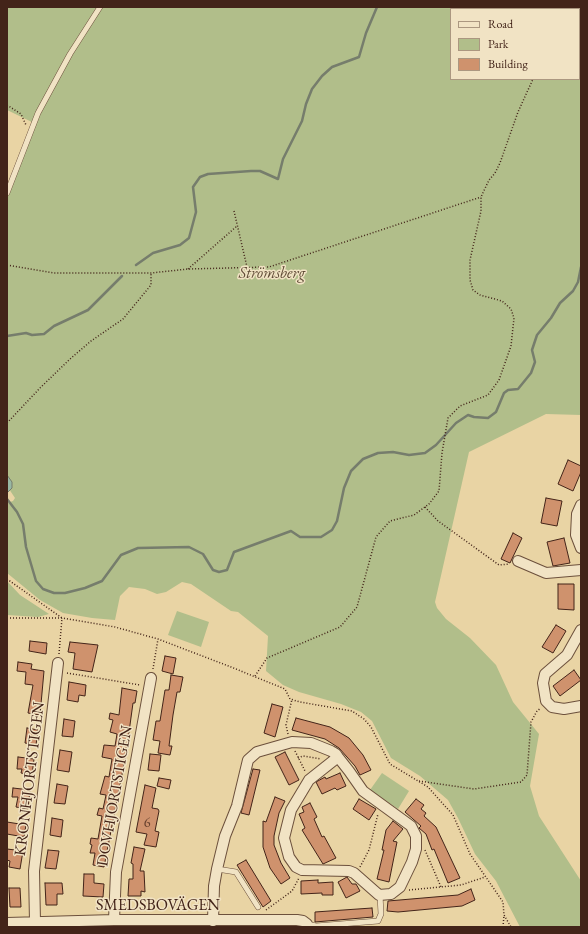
<!DOCTYPE html>
<html>
<head>
<meta charset="utf-8">
<style>
	body { margin:0 }
	#map { position:relative; width:588px; height:934px; overflow:hidden; background:#e9d4a4; font-family:"EB Garamond",serif }
	canvas { display:block }
	.frame { position:absolute; inset:0; border:8px solid #432419; pointer-events:none }
	.legend { position:absolute; left:450px; top:8px; width:130px; height:72px; box-sizing:border-box; background:#f1e3c4; border:1px solid #ab9780; margin:0; padding:5px 7px; list-style:none; font-size:12px; color:#432419 }
	.legend li { display:flex; align-items:center; gap:8px; height:20px }
	.legend b { width:20px; border:1px solid #ab9780 }
</style>
</head>
<body>
<div id="map">
<canvas width="588" height="934"></canvas>
<div class="frame"></div>
<ul class="legend">
<li><b style="height:5px;background:#f1e3c4"></b>Road</li>
<li><b style="height:11px;background:#b1be8a"></b>Park</li>
<li><b style="height:11px;background:#cf926d"></b>Building</li>
</ul>
</div>
<script>
const c = document.querySelector('canvas').getContext('2d');
c.lineJoin = 'round';
function fillPath(path, color) { c.fillStyle = color; c.fill(path, 'evenodd'); }
const poly = rows => new Path2D(rows.map(r => 'M' + r).join(''));
function strokePath(path, color, width, dash) { c.strokeStyle = color; c.lineWidth = width; c.lineCap = dash ? 'butt' : 'round'; c.setLineDash(dash || []); c.stroke(path); }
function drawText(font, color, halo, rows, align = 'center') {
  c.font = font + ' "EB Garamond",serif'; c.lineWidth = 3; c.setLineDash([]); c.textBaseline = 'middle'; c.strokeStyle = halo; c.fillStyle = color; for (const [text, x, y, turn = 0] of rows) {
    c.save(); c.translate(x, y); c.rotate((+turn || 0) * Math.PI / 180); c.textAlign = isNaN(turn) ? turn : align; if (halo) c.strokeText(text, 0, 0); c.fillText(text, 0, 0); c.restore();
  }
}
fillPath(poly([
	[7,7,581,7,581,415,546,414,469,452,435,602,437,608,446,619,470,638,496,665,513,702,539,734,530,786,539,816,581,881,581,927,520,927,496,881,475,854,458,818,448,800,420,776,391,758,372,721,361,712,341,704,299,692,283,685,266,671,268,636,238,612,231,611,191,584,182,582,166,592,157,594,145,589,129,587,120,596,115,620,92,618,63,613,40,600,7,573,7,503,13,501,15,498,7,486,7,199,36,124,7,110],
	[451,9,579,9,579,79,451,79],
	[7,581,20,595,49,614,38,617,7,615],
	[177,611,209,622,201,647,168,635],
	[382,773,409,791,398,809,370,790]
]), '#b1be8a');
const water = poly([
	[7,475,12,482,12,488,7,493,7,475]
]);
fillPath(water, '#98b8a3');
strokePath(water, '#767d6c', 1);
strokePath(poly([
	[136,265,153,253,180,245,189,238,196,212,193,187,200,177,208,174,251,171,260,171,278,179,283,159,302,121,306,104,312,89,322,76,332,67,359,57,366,33,377,7],
	[7,336,26,333,32,335,44,334,54,326,88,310,122,276],
	[7,499,17,512,23,524,26,547,36,581,43,589,54,593,65,593,85,588,102,581,121,555,138,548,189,547,203,554,213,570,219,572,227,570,234,552,291,531,300,537,321,537,332,530,337,521,344,488,351,471,363,459,378,453,393,452,409,455,425,453,436,445,456,423,468,415,474,417,488,418,496,412,504,393,508,390,518,389,531,373,535,362,532,350,537,335,551,318,560,303,573,291,578,282,581,267]
]), '#767d6c', 2.5);
const building = poly([
	[568,460,581,466,581,472,573,491,558,484,568,460],
	[546,498,562,501,557,526,541,523,546,498],
	[513,533,522,538,510,563,501,559,513,533],
	[564,538,570,563,553,566,547,542,564,538],
	[558,584,574,584,574,610,558,609,558,584],
	[556,625,566,631,553,653,542,647,556,625],
	[30,641,47,643,46,654,29,651,30,641],
	[70,642,98,645,92,672,73,669,75,653,68,652,70,642],
	[165,656,176,658,173,674,162,671,165,656],
	[18,662,32,664,31,669,44,671,40,715,28,713,33,685,25,684,26,672,17,671,18,662],
	[574,670,581,680,560,696,553,686,574,670],
	[171,675,183,677,180,692,177,692,173,715,169,746,172,746,170,755,158,753,160,741,153,740,156,721,160,721,165,690,169,690,171,675],
	[69,682,86,685,85,696,79,695,78,702,67,700,69,682],
	[122,688,137,691,135,703,133,703,126,754,104,867,93,865,95,853,90,853,92,845,90,844,91,838,98,839,102,816,97,815,99,808,103,809,106,795,100,794,105,776,109,777,112,759,102,757,104,745,115,746,117,734,110,732,113,720,109,719,110,713,119,715,122,688],
	[272,704,283,707,275,737,264,733,272,704],
	[296,718,330,727,349,738,363,755,371,770,360,775,355,766,339,748,325,739,292,730,296,718],
	[64,719,75,721,73,737,62,736,64,719],
	[27,728,38,730,36,745,25,743,27,728],
	[60,750,72,752,69,772,57,770,60,750],
	[285,752,299,780,289,785,275,757,285,752],
	[150,754,161,755,159,771,148,770,150,754],
	[18,757,34,759,32,775,21,773,22,769,17,769,18,757],
	[253,769,260,770,249,815,241,813,253,769],
	[340,773,346,786,337,790,335,788,322,794,316,782,325,777,326,779,340,773],
	[159,778,171,780,169,789,157,786,159,778],
	[57,784,68,786,65,804,54,803,57,784],
	[145,785,156,788,152,808,158,809,159,811,155,831,159,832,156,847,144,845,147,834,136,832,145,785],
	[13,788,30,790,28,809,16,807,18,797,12,797,13,788],
	[275,797,285,801,279,813,274,836,274,845,281,863,290,878,281,884,270,868,263,847,263,821,266,822,275,797],
	[359,799,376,809,369,820,353,809,359,799],
	[416,799,424,805,421,809,426,813,424,816,436,827,460,878,448,883,434,849,432,850,426,834,419,828,421,826,405,812,416,799],
	[310,803,317,817,314,819,322,837,324,836,336,858,323,864,302,830,305,828,299,814,304,812,302,807,310,803],
	[52,818,63,820,61,837,50,835,52,818],
	[393,821,403,829,393,841,397,842,389,882,377,879,384,850,382,850,386,830,393,821],
	[7,822,26,825,24,837,7,834,7,822],
	[134,847,145,849,140,871,144,871,145,892,141,891,141,896,128,896,129,879,133,879,133,864,131,863,134,847],
	[7,849,23,851,20,869,9,867,10,861,7,860,7,849],
	[48,850,59,851,56,869,45,868,48,850],
	[246,860,271,901,263,907,237,865,246,860],
	[84,874,94,874,94,883,104,884,103,897,83,896,84,874],
	[347,877,352,884,356,884,360,891,346,898,338,882,347,877],
	[318,880,318,883,333,882,333,895,322,895,322,893,301,894,301,881,318,880],
	[45,883,62,883,63,894,57,894,57,905,46,905,45,883],
	[9,888,20,888,21,907,10,907,9,888],
	[471,889,475,900,462,906,398,912,387,911,388,901,458,895,471,889],
	[372,908,373,917,315,922,315,912,372,908]
]);
fillPath(building, '#cf926d');
strokePath(building, '#432419', 1);
const service = poly([
	[7,193,38,113,70,54,100,7],
	[217,869,236,872,258,907],
	[307,924,316,926,378,921,381,914,380,895]
]);
const minor = poly([
	[581,505,577,514,576,535,581,548],
	[518,561,546,573,581,570],
	[581,630,567,655,545,674,543,683,546,701,552,707,564,709,581,706],
	[114,920,116,872,151,678],
	[213,921,214,886,217,869,225,836,237,806,248,760,257,752,292,742,311,743,331,751,336,754,338,757,349,771,363,791,411,826,416,836,416,849,412,862,400,887,391,894,379,895,354,873,349,871,302,870,296,867,289,857,284,838,291,810,309,780,338,757],
	[35,922,34,871,58,663],
	[7,923,114,920,297,920,303,921,307,924]
]);
strokePath(service, '#6c503c', 6);
strokePath(minor, '#6c503c', 12);
strokePath(poly([
	[564,9,565,7],
	[7,105,21,114,26,125],
	[234,211,247,267],
	[7,265,54,273,151,273,188,269,269,267,481,197],
	[188,269,237,226],
	[7,423,40,388,70,359,91,341,123,319,151,285,151,273],
	[425,507,438,521,499,565,509,564],
	[7,579,62,618],
	[7,618,62,618,115,627,158,639,231,667,285,689,290,699,300,702,352,711,364,719,371,727,390,764,428,787,453,815,470,854,503,902,504,915,511,927],
	[59,654,62,618],
	[153,669,158,639],
	[67,673,140,685],
	[255,676,267,658,340,627,357,607,376,537,390,521,414,515,429,504,439,491,442,453,448,418,460,406,488,395,499,380,511,346,514,318,511,309,502,301,480,295,473,290,470,280,470,260,481,211,481,197,489,180,495,173,500,163,518,112,533,79],
	[288,734,286,725,292,699],
	[295,751,305,771],
	[298,758,303,756,321,759],
	[419,781,474,789,521,782,527,775,531,722,537,711,541,708],
	[425,850,441,887],
	[360,867,369,850,378,814],
	[409,890,461,885,485,877],
	[266,910,292,891,299,878],
	[503,927,504,915]
]), '#432419', 1.5, [1, 2]);
strokePath(service, '#f1e3c4', 5);
strokePath(minor, '#f1e3c4', 10);
drawText('14px', '#66402e', null, [
	["6",147,823]
]);
drawText('italic 16px', '#5e4a35', '#f1e3c4', [
	["Strömsberg",272,274]
]);
drawText('16px', '#432419', '#f1e3c4', [
	["KRONHJORTSTIGEN",30,779,-83],
	["DOVHJORTSTIGEN",115,796,-80],
	["SMEDSBOVÄGEN",158,906]
]);
</script>
</body>
</html>
